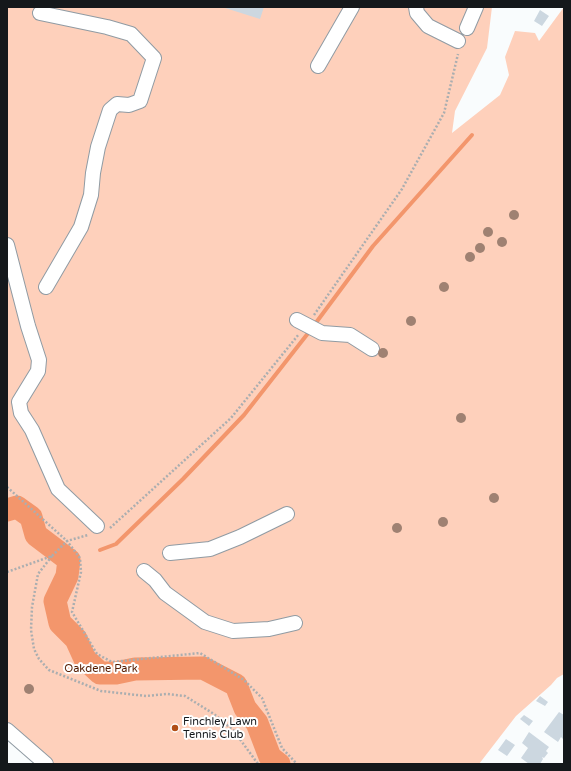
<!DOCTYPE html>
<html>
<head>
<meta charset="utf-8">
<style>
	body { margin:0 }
	#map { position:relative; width:571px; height:771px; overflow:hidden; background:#f9fcfd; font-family:"Varela Round",sans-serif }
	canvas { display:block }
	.frame { position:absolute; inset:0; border:8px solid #14181b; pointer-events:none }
</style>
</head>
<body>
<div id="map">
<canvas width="571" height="771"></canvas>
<div class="frame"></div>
</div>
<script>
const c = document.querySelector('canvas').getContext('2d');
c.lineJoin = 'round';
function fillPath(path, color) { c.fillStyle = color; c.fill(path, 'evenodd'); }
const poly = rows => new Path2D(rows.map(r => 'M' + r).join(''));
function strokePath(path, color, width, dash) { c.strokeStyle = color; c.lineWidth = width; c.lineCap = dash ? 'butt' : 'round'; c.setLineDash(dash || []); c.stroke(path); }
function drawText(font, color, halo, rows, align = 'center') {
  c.font = font + ' "Varela Round",sans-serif'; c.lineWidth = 4; c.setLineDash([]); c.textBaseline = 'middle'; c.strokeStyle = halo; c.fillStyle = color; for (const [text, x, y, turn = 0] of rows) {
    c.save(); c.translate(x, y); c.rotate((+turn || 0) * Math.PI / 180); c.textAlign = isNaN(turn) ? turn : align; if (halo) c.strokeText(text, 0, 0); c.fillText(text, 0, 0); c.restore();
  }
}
fillPath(poly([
	[7,7,492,7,487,48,455,111,452,133,500,95,509,75,505,57,515,31,535,33,539,41,564,7,564,674,557,678,551,685,516,716,479,764,49,764,7,727]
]), '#fed0bb');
strokePath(poly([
	[315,324,373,246,472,135],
	[100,550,116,544,183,479,244,415,309,332]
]), '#f3966c', 4);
strokePath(poly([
	[7,510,17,507,31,517,36,535,69,560,67,576,55,601,60,623,76,639,85,659,100,673,116,673,135,669,203,668,236,685,245,708,257,723,270,757,279,764]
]), '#f3966c', 23);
fillPath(poly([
	[222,7,264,7,260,19],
	[540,10,549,16,542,26,534,21],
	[540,696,548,702,545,706,536,701],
	[559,712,564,715,564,737,563,739,561,737,558,742,544,732],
	[524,715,533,721,529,726,520,719],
	[529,732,549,747,546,751,548,753,544,758,542,757,543,759,540,764,529,764,521,758,528,748,522,743],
	[506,739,515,745,507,756,498,750]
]), '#ccd7e0');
const minor = poly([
	[416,7,417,13,428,26,458,41],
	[40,13,107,27,131,34,154,58,140,101,129,105,117,104,110,110,98,147,93,173,91,195,81,227,46,287],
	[467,28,476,7],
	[318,66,352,7],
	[7,245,28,326,39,360,38,371,19,402,21,413,32,430,58,489,97,526],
	[297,320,322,333,350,335,372,349],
	[170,553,210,549,240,537,287,514],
	[144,571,155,580,165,593,205,622,233,631,269,629,295,623],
	[7,730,46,764]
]);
strokePath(minor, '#909ba3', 16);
strokePath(poly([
	[314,315,402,189,444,113,458,54],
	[7,487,67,541,80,558,81,572,72,612,97,654,112,662,200,653,244,680,262,698,282,748,297,764],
	[110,528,231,418,299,334],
	[52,556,38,574,32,607,31,630,34,649,39,659,49,670,101,691,146,696,167,694,185,696,214,714,234,731,258,764],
	[7,572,52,556,67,541,88,535]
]), '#abaeb0', 2.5, [2, 2]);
strokePath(minor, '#fff', 14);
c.fillStyle = '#9f8172';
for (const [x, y] of [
	[514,215],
	[488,232],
	[502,242],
	[480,248],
	[470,257],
	[444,287],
	[411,321],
	[383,353],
	[461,418],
	[494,498],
	[443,522],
	[397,528],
	[29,689]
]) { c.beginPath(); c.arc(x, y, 5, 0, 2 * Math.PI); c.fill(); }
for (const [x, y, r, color] of [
	[175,728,4,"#b14e16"]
]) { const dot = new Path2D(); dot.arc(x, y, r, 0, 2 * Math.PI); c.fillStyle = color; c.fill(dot); strokePath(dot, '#fff', 1.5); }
drawText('11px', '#551c00', '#fff', [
	["Oakdene Park",101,669]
]);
drawText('11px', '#14181b', '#fff', [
	["Finchley Lawn",183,722],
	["Tennis Club",183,735]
], 'left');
</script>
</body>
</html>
